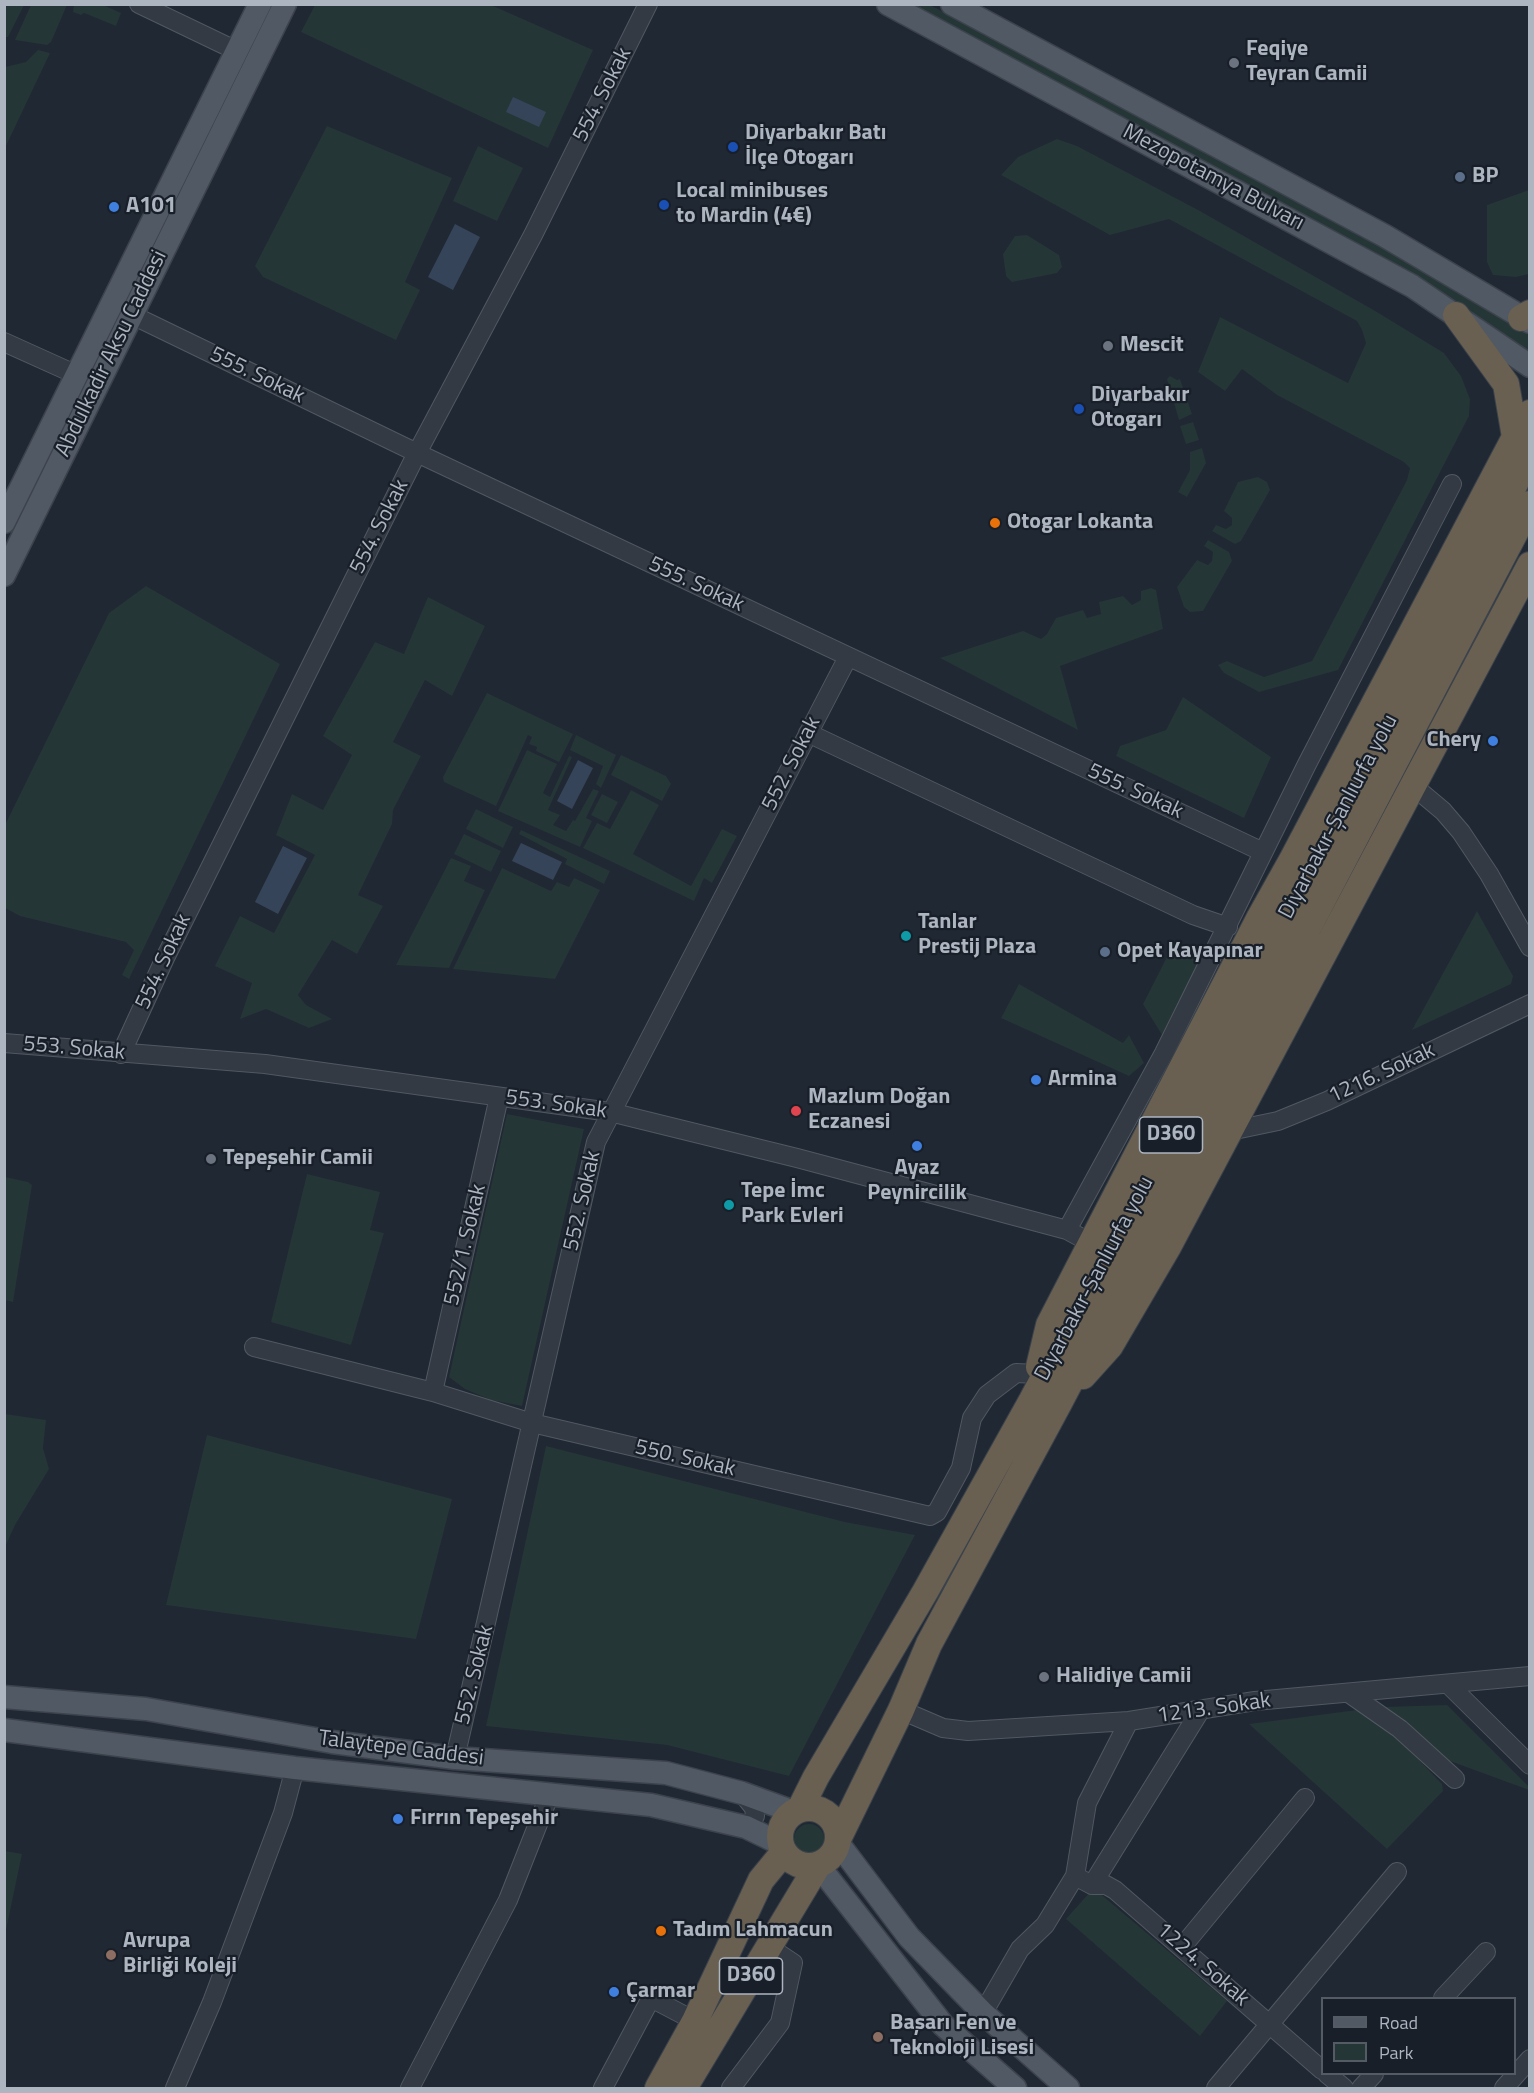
<!DOCTYPE html>
<html>
<head>
<meta charset="utf-8">
<style>
	body { margin:0 }
	#map { position:relative; width:1534px; height:2093px; overflow:hidden; background:#202833; font-family:"Titillium Web",sans-serif }
	canvas { display:block }
	.frame { position:absolute; inset:0; border:6px solid #adb5c1; pointer-events:none }
	.legend { position:absolute; left:1321px; top:1997px; width:195px; height:78px; box-sizing:border-box; background:#191f28; border:2px solid #545b65; margin:0; padding:8px 10px; list-style:none; font-size:18px; color:#adb5c1 }
	.legend li { display:flex; align-items:center; gap:12px; height:30px }
	.legend b { width:30px; border:2px solid #545b65 }
</style>
</head>
<body>
<div id="map">
<canvas width="1534" height="2093"></canvas>
<div class="frame"></div>
<ul class="legend">
<li><b style="height:8px;background:#515964"></b>Road</li>
<li><b style="height:16px;background:#253636"></b>Park</li>
</ul>
</div>
<script>
const c = document.querySelector('canvas').getContext('2d');
c.lineJoin = 'round';
function fillPath(path, color) { c.fillStyle = color; c.fill(path, 'evenodd'); }
const poly = rows => new Path2D(rows.map(r => 'M' + r).join(''));
function strokePath(path, color, width, dash) { c.strokeStyle = color; c.lineWidth = width; c.lineCap = dash ? 'butt' : 'round'; c.setLineDash(dash || []); c.stroke(path); }
function drawText(font, color, halo, rows, align = 'center') {
  c.font = font + ' "Titillium Web",sans-serif'; c.lineWidth = 4.5; c.setLineDash([]); c.textBaseline = 'middle'; c.strokeStyle = halo; c.fillStyle = color; for (const [text, x, y, turn = 0] of rows) {
    c.save(); c.translate(x, y); c.rotate((+turn || 0) * Math.PI / 180); c.textAlign = isNaN(turn) ? turn : align; if (halo) c.strokeText(text, 0, 0); c.fillText(text, 0, 0); c.restore();
  }
}
fillPath(poly([
	[4,5,24,5,8,37,5,37],
	[31,5,67,5,51,42,47,45,15,40],
	[103,5,121,13,116,26,84,13,81,15,73,12,74,5],
	[315,5,491,5,593,50,548,148,301,32],
	[906,5,930,5,1412,260,1529,332,1529,357,1519,345,1416,275],
	[38,50,50,53,5,148,5,67,26,62],
	[327,126,452,178,405,282,420,290,396,340,263,277,255,266],
	[1057,139,1077,146,1200,211,1377,312,1444,353,1461,376,1470,399,1469,416,1338,670,1259,692,1224,673,1218,665,1227,661,1264,677,1312,661,1407,480,1410,468,1404,462,1277,395,1242,369,1225,391,1198,372,1220,317,1348,383,1366,343,1362,330,1357,321,1169,219,1110,235,1001,175,1018,157],
	[478,146,523,168,497,221,453,201],
	[1529,190,1529,274,1516,277,1493,275,1487,262,1487,205],
	[1027,235,1059,255,1062,267,1057,273,1012,282,1006,276,1003,254,1015,236],
	[1170,376,1177,380,1180,379,1192,414,1179,420,1167,379],
	[1193,422,1199,440,1186,444,1180,426],
	[1202,448,1206,463,1187,497,1178,492,1190,470,1190,452],
	[1258,477,1267,482,1270,490,1241,541,1235,544,1212,531,1216,525,1226,529,1232,525,1232,518,1224,511,1238,482],
	[1208,540,1229,552,1232,561,1203,611,1190,612,1184,607,1177,587,1197,560,1208,565,1212,561,1213,552,1204,546],
	[146,586,280,664,129,979,122,975,134,950,126,942,20,916,5,908,4,827,109,613],
	[1151,588,1156,590,1163,629,1060,666,1078,730,940,658,1023,631,1041,639,1047,634,1056,618,1083,610,1087,618,1101,614,1099,602,1123,596,1132,605,1141,600,1141,591],
	[428,597,485,626,452,696,425,680,393,742,421,756,393,810,392,824,358,895,383,906,357,954,332,940,298,995,306,1005,332,1019,309,1028,266,1009,240,1019,252,983,215,966,240,916,274,933,315,855,276,835,292,794,323,810,352,755,323,736,375,642,404,654],
	[487,693,573,734,559,762,536,751,537,747,529,744,532,737,528,735,496,806,444,782,443,777],
	[1183,697,1271,757,1244,818,1116,756,1120,746,1166,730],
	[576,735,616,755,601,788,596,784,603,766,570,750],
	[527,750,557,764,543,793,550,797,569,756,572,757,548,810,560,815,553,825,566,831,573,820,575,821,593,789,599,791,586,818,592,821,580,847,498,811],
	[621,755,666,776,671,784,662,801,611,775],
	[631,790,659,805,633,854,691,886,722,829,737,836,712,883,704,878,694,901,583,848,597,823,610,829],
	[602,794,618,802,607,823,591,815],
	[476,809,513,827,503,848,466,829],
	[521,830,610,871,604,884,565,864,567,859,519,834],
	[464,834,501,851,491,872,454,854],
	[451,858,471,866,464,881,485,890,449,968,396,965],
	[502,868,551,891,557,882,569,887,574,878,600,890,555,979,453,969],
	[1477,911,1513,976,1511,984,1412,1030],
	[1209,944,1162,1035,1143,1004,1168,955],
	[1019,984,1123,1043,1129,1035,1144,1063,1129,1076,1001,1018],
	[507,1114,584,1129,522,1406,491,1400,465,1389,449,1377],
	[307,1174,380,1192,370,1230,384,1233,351,1345,271,1322],
	[5,1177,28,1182,32,1185,13,1302,5,1300],
	[5,1414,46,1420,43,1448,49,1469,15,1525,5,1547],
	[207,1435,452,1499,416,1639,166,1605],
	[546,1446,845,1522,915,1535,789,1776,667,1745,486,1726],
	[1447,1705,1529,1787,1529,1790,1439,1757,1384,1707],
	[1357,1710,1397,1737,1442,1784,1443,1791,1387,1849,1249,1724],
	'794 1839a15 15 0 1 1 30 0a15 15 0 1 1-30 0Z',
	[5,1851,22,1854,6,1930,4,1930],
	[1097,1891,1227,2001,1200,2036,1066,1919,1090,1892]
]), '#253636');
fillPath(poly([
	[513,97,546,112,539,127,506,112],
	[455,224,480,237,453,290,428,277],
	[578,760,593,768,572,809,557,801],
	[521,843,562,862,553,880,512,861],
	[283,846,307,858,278,914,255,902]
]), '#354459');
const minor = poly([
	[139,4,237,51],
	[130,314,417,453,1263,852],
	[4,342,77,375],
	[808,733,1193,915,1228,927],
	[1412,785,1443,811,1461,832,1489,874,1530,947],
	[4,1043,265,1064,610,1112,797,1158,1067,1230,1091,1243],
	[121,1054,165,958,417,453,533,235,648,4],
	[1230,1131,1278,1121,1327,1101,1530,1004],
	[1067,1230,1164,1053,1306,766,1452,484],
	[254,1347,433,1392,532,1423,930,1516,937,1512,961,1468,972,1418,987,1395,1016,1373,1037,1374],
	[433,1392,499,1097],
	[1448,1684,1530,1765],
	[1350,1694,1400,1729,1455,1779],
	[901,1710,943,1728,968,1731,1129,1721,1255,1701,1530,1676],
	[455,1758,596,1142,848,657],
	[735,1824,750,1824,755,1816,754,1808,742,1793],
	[1075,1876,1092,1885,1106,1885,1115,1890,1322,2070],
	[1092,1885,1200,1711],
	[1182,1947,1305,1798],
	[1443,1998,1486,1952],
	[983,2013,1020,1949,1045,1925,1075,1876,1087,1803,1129,1721],
	[1327,2074,1344,2088],
	[175,2088,212,2002,283,1813,295,1768],
	[410,2088,508,1900,549,1796],
	[603,2088,651,1998,695,2021],
	[731,2088,780,2023,793,1963,769,1947],
	[1216,2088,1397,1872],
	[1361,2088,1374,2074],
	[1504,2088,1530,2059]
]);
const major = poly([
	[888,4,1412,286,1530,366],
	[952,4,1385,236,1530,322],
	[4,522,260,4],
	[4,575,285,4],
	[4,1697,146,1709,332,1742,455,1758,666,1773,742,1793,794,1812],
	[4,1730,295,1768,651,1805,746,1827,781,1844],
	[838,1843,909,1937,983,2013,1068,2088],
	[818,1865,943,2025,1015,2088]
]);
const highway = poly([
	[1456,315,1506,384,1515,437,1522,431],
	[1521,318,1530,313],
	[1039,1367,1049,1325,1260,917,1293,858,1515,437,1530,413],
	[1083,1376,1110,1346,1168,1247,1530,565],
	'780 1837a29 29 0 1 1 58 0a29 29 0 1 1-58 0Z',
	[800,1809,816,1777,925,1592,1032,1400,1530,455],
	[838,1839,901,1710,929,1644,1059,1403,1530,504],
	[658,2088,695,2021,761,1880,784,1852],
	[684,2088,818,1865]
]);
strokePath(minor, '#515862', 20);
strokePath(major, '#3d434d', 25);
strokePath(highway, '#3b424b', 28);
strokePath(minor, '#333a44', 18);
strokePath(major, '#515964', 22);
strokePath(highway, '#696051', 26);
for (const [x, y, r, color] of [
	[1234,63,6,"#6b7280"],
	[733,147,6,"#1a4fb4"],
	[1460,177,6,"#5c6f8a"],
	[664,205,6,"#1a4fb4"],
	[114,207,6,"#3f7fe0"],
	[1108,346,6,"#6b7280"],
	[1079,409,6,"#1a4fb4"],
	[995,523,6,"#e8710a"],
	[1493,741,6,"#3f7fe0"],
	[906,936,6,"#0f9aa8"],
	[1105,952,6,"#5c6f8a"],
	[1036,1080,6,"#3f7fe0"],
	[796,1111,6,"#e0444e"],
	[917,1146,6,"#3f7fe0"],
	[211,1159,6,"#6b7280"],
	[729,1205,6,"#0f9aa8"],
	[1044,1677,6,"#6b7280"],
	[398,1819,6,"#3f7fe0"],
	[661,1931,6,"#e8710a"],
	[111,1955,6,"#8d6e63"],
	[614,1992,6,"#3f7fe0"],
	[878,2037,6,"#8d6e63"]
]) { const dot = new Path2D(); dot.arc(x, y, r, 0, 2 * Math.PI); c.fillStyle = color; c.fill(dot); strokePath(dot, '#191f28', 2); }
for (const [x, y, w] of [
	[1171,1135,63],
	[751,1976,63]
]) { const box = new Path2D(); box.roundRect(x - w / 2, y - 18, w, 36, 4.5); c.fillStyle = '#191f28'; c.fill(box); strokePath(box, '#adb5c1', 1.5); }
drawText('bold 21px', '#adb5c1', null, [
	["D360",1171,1135],
	["D360",751,1976]
]);
drawText('bold 22px', '#adb5c1', '#191f28', [
	["Feqiye",1246,50],
	["Teyran Camii",1246,75],
	["Diyarbakır Batı",745,134],
	["İlçe Otogarı",745,159],
	["BP",1472,177],
	["Local minibuses",676,192],
	["to Mardin (4€)",676,217],
	["A101",126,207],
	["Mescit",1120,346],
	["Diyarbakır",1091,396],
	["Otogarı",1091,421],
	["Otogar Lokanta",1007,523],
	["Chery",1481,741,"right"],
	["Tanlar",918,923],
	["Prestij Plaza",918,948],
	["Opet Kayapınar",1117,952],
	["Armina",1048,1080],
	["Mazlum Doğan",808,1098],
	["Eczanesi",808,1123],
	["Tepeşehir Camii",223,1159],
	["Ayaz",917,1169,"center"],
	["Peynircilik",917,1194,"center"],
	["Tepe İmc",741,1192],
	["Park Evleri",741,1217],
	["Halidiye Camii",1056,1677],
	["Fırrın Tepeşehir",410,1819],
	["Tadım Lahmacun",673,1931],
	["Avrupa",123,1942],
	["Birliği Koleji",123,1967],
	["Çarmar",626,1992],
	["Başarı Fen ve",890,2024],
	["Teknoloji Lisesi",890,2049]
], 'left');
drawText('22px', '#adb5c1', '#191f28', [
	["554. Sokak",603,95,-63],
	["Mezopotamya Bulvarı",1213,178,28],
	["Abdulkadir Aksu Caddesi",112,354,-64],
	["555. Sokak",257,376,26],
	["554. Sokak",380,527,-63],
	["555. Sokak",696,585,25],
	["552. Sokak",792,764,-63],
	["555. Sokak",1135,792,25],
	["Diyarbakır-Şanlıurfa yolu",1339,817,-62],
	["554. Sokak",164,962,-65],
	["553. Sokak",74,1049,5],
	["1216. Sokak",1382,1074,-25],
	["553. Sokak",556,1105,8],
	["552. Sokak",583,1201,-77],
	["552/1. Sokak",466,1245,-77],
	["Diyarbakır-Şanlıurfa yolu",1095,1279,-62],
	["550. Sokak",685,1459,13],
	["552. Sokak",475,1675,-76],
	["1213. Sokak",1214,1709,-8],
	["Talaytepe Caddesi",401,1749,7],
	["1224. Sokak",1202,1965,41]
]);
</script>
</body>
</html>
